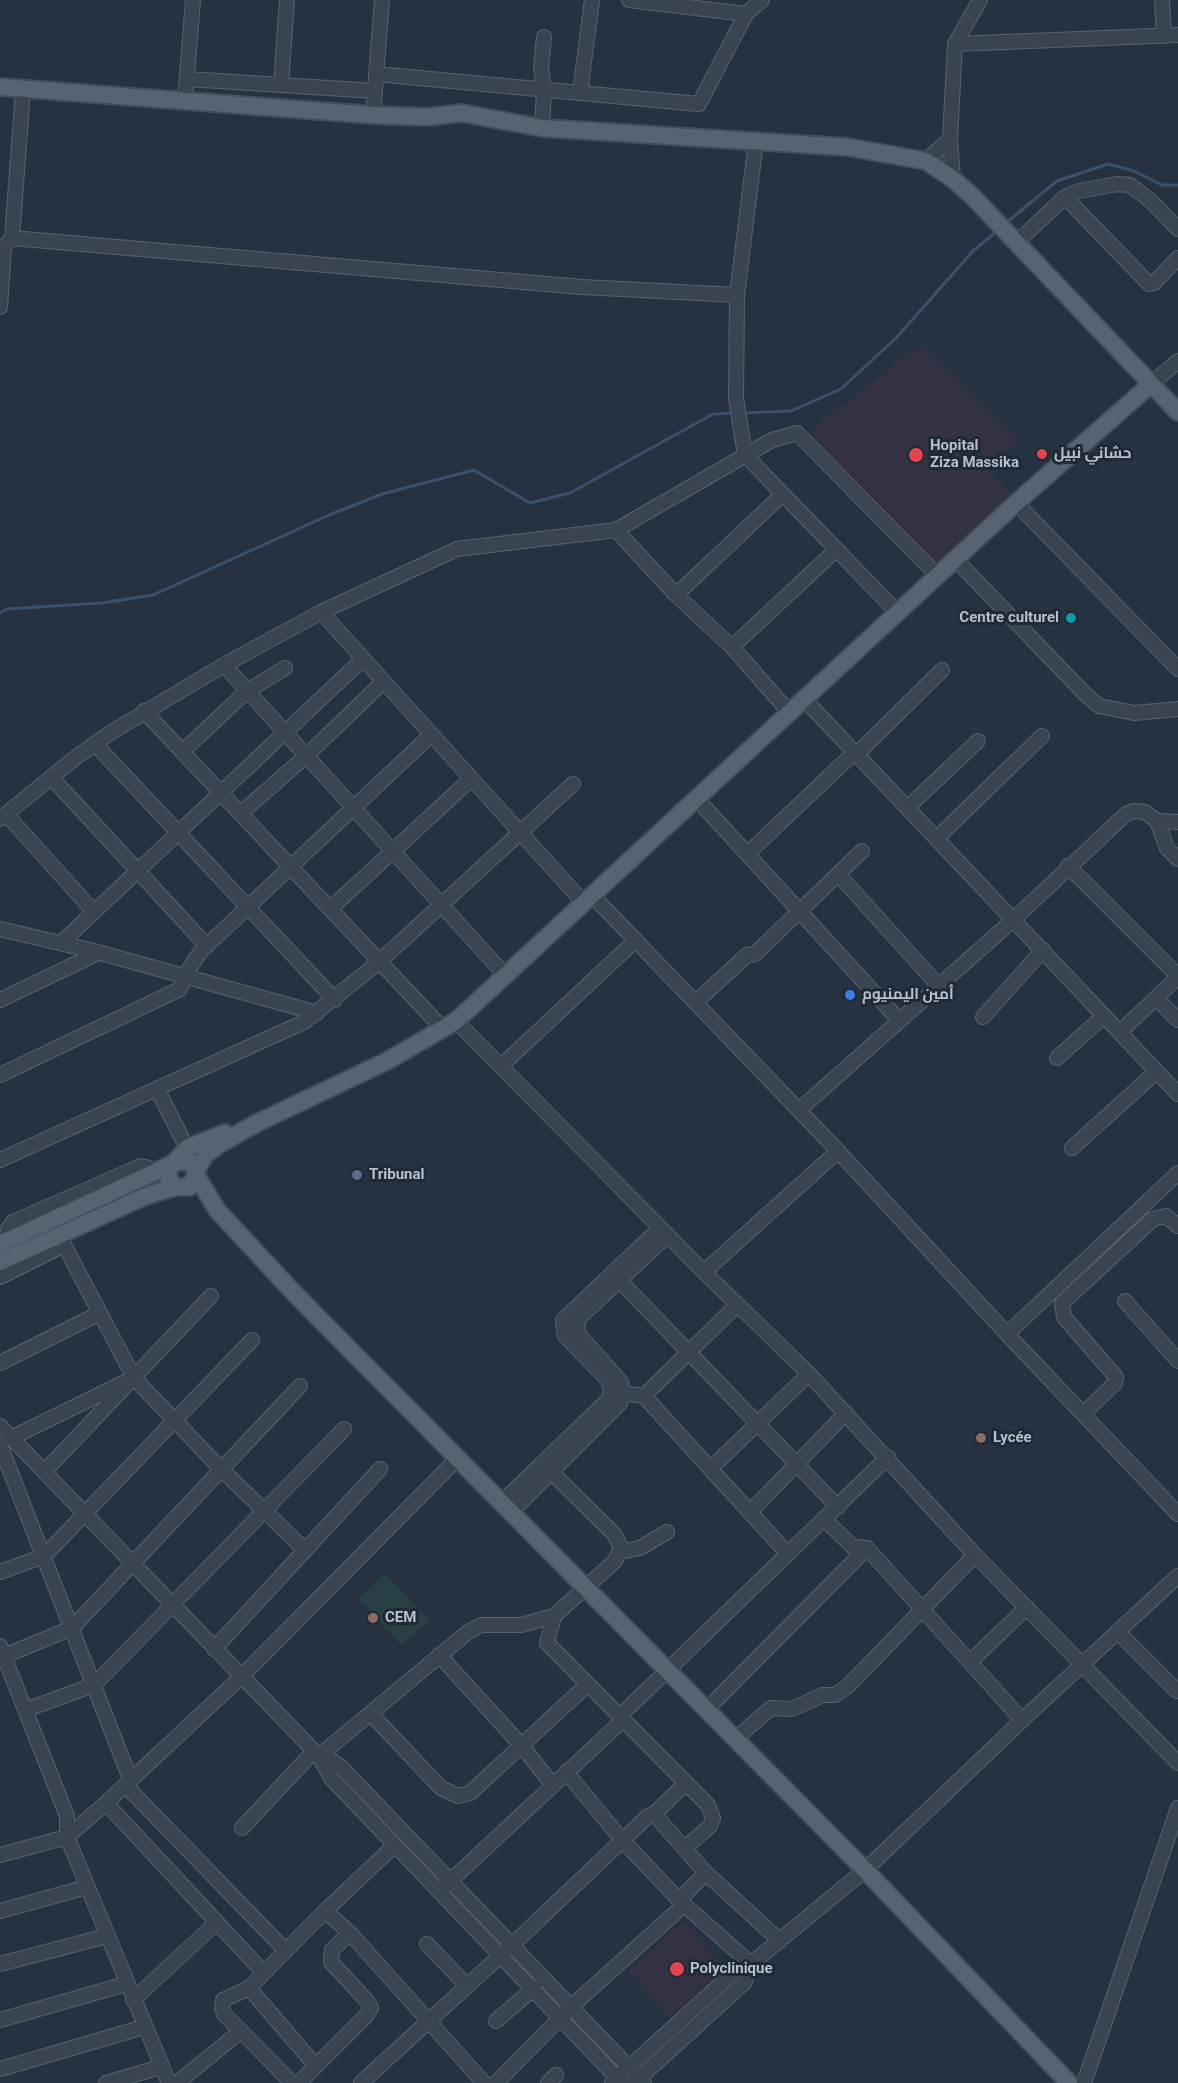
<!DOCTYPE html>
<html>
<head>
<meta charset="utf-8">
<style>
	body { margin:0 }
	canvas { display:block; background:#263242 }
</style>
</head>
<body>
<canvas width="1178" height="2083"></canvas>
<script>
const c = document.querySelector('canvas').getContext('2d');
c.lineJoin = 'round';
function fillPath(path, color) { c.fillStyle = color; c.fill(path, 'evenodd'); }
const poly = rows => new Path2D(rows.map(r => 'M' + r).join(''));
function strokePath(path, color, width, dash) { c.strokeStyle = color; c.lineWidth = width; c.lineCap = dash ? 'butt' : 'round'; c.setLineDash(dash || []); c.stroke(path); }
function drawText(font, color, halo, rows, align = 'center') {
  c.font = font + ' Roboto,Cairo,sans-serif'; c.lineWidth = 6; c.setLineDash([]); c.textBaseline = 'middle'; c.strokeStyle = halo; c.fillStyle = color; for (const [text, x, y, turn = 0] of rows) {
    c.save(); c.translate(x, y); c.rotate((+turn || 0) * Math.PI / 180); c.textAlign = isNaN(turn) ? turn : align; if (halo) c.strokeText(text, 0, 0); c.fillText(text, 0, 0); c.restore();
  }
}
fillPath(poly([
	[921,345,1017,440,986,469,1010,494,936,569,809,432],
	[684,1922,725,1967,669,2017,629,1971]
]), '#343242');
fillPath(poly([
	[385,1573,429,1620,401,1645,358,1599]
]), '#284043');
strokePath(poly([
	[1007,222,1057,181,1108,164,1134,171,1162,185,1178,185],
	[742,413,791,411,841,389,897,337,973,251,997,231],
	[0,613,7,609,102,603,153,595,329,515,382,494,474,470,530,503,570,493,713,414,733,413]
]), '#3b506a', 3);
const minor = poly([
	[629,0,746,14],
	[1162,0,1164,36],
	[955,44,980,0],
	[376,74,699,104,746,14,762,0],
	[187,79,375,91],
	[281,85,287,0],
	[580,93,592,0],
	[185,100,193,0],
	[373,115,382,0],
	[542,128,544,90,541,67,544,37],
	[756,141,737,295,736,398,745,455,898,613],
	[926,161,950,139],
	[953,179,950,139,955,44,1178,35],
	[1065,197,1079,191,1117,184,1130,185,1151,201,1178,229],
	[12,238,582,287,737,295],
	[1016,243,1065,197,1149,284,1154,283,1178,258],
	[0,307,4,247,12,238,23,91],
	[1150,385,1178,361],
	[1016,503,1178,669],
	[616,530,676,595,732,647,789,712],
	[956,560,1085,694,1099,706,1134,713,1178,709],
	[676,595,783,494],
	[321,612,583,902],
	[732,647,836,550],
	[224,665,505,975],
	[805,700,1178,1094],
	[144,711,443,1029],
	[95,744,335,1000],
	[183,751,247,691,285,668],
	[857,754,942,670],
	[51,777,207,946],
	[696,798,899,1020],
	[908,807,978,741],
	[241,813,306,756,383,682],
	[6,814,94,912],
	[0,819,75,758,110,733,224,665,321,612,457,549,616,530,772,440,797,433,938,576],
	[1157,821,1167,848,1178,859],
	[937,838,1042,736],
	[747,854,856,751],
	[1068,866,1178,976],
	[838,874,938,985],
	[591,894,838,1151,1007,1334,1178,1514],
	[330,909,471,779],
	[0,929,90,950,317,1013],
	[62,942,362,660],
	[1156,998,1178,1020],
	[0,1000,98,953],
	[696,1002,747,955,755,954,862,851],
	[983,1017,1043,950],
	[456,1021,704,1272,809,1374,975,1555,1178,1763],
	[1120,1032,1178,977],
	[1057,1058,1104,1016],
	[501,1066,636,940],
	[0,1075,180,989,185,975,201,951,431,735],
	[157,1089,187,1148],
	[799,1110,1013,920,1126,814,1134,811,1145,812,1157,821,1178,822],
	[1072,1148,1156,1072],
	[0,1160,304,1022,379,962,573,784],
	[59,1235,134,1378,222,1470,305,1550],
	[10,1239,8,1229,13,1222,141,1166,156,1170],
	[704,1272,838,1151],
	[0,1277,64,1245],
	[619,1280,838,1507],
	[1125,1301,1178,1361],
	[1007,1334,1178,1173],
	[0,1363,100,1313],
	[614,1392,644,1396,788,1554],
	[644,1396,737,1305],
	[1083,1414,1115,1383,1116,1377,1064,1317,1062,1303,1153,1219,1166,1216,1178,1226],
	[0,1426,319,1756,331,1778,622,2083],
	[11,1438,125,1382],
	[0,1445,131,1781],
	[542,1463,614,1534,621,1547,615,1561,554,1616,547,1643,686,1783,654,1814,706,1873,780,1941],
	[710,1469,809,1374],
	[44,1472,211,1296],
	[502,1502,609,1399,611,1388,607,1379,565,1336,563,1320,660,1228],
	[511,1512,620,1403,623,1392,621,1382,579,1335,577,1320,668,1235],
	[750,1512,846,1413],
	[824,1519,853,1547,867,1548,1022,1720],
	[620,1552,640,1548,667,1532],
	[0,1572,44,1556,252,1340],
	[1118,1632,1177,1691],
	[0,1646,67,1816,67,1837,169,2083],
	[214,1649,380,1469],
	[439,1655,522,1746,552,1784],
	[4,1656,72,1628,300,1386],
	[970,1662,1027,1607],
	[25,1710,94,1685,344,1429],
	[706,1710,867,1548],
	[371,1714,441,1788,458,1796,470,1793,588,1684],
	[620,1716,888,1457],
	[734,1740,771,1708,792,1709,823,1695,835,1695,848,1686,975,1555],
	[319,1756,468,1632,481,1625,521,1625,554,1616],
	[322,1759,330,1759,341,1767,644,2083],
	[566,1772,623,1841,679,1900,751,1964],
	[126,1786,286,1951],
	[106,1803,264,1973],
	[242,1828,314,1751],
	[685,1848,710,1826,713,1818,708,1805,686,1783],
	[0,1855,67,1837,106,1803,241,1677,458,1458],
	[445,1886,623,1720],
	[679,1900,706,1873],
	[0,1911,87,1887],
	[325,1911,350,1933,484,2083],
	[427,1944,467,1986],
	[0,1964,107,1936],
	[249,1988,316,2066],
	[133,2000,217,1922],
	[0,2020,126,1984],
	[496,2021,534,1988],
	[0,2069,144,2027],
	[106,2083,161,2067],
	[177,2083,241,2031],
	[292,2083,224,2014,222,2008,223,2000,249,1988,325,1911,395,1845],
	[299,2083,366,2016,371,2008,368,2002,331,1962,332,1950,350,1933],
	[361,2083,512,1945,648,1816,654,1814],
	[496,2083,572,2006,684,1905],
	[548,2083,556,2075],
	[612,2083,735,1971,751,1964,865,1870,1034,1709,1178,1576],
	[634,2083,745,1982,751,1964],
	[1084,2083,1178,1808]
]);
const major = poly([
	[0,87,373,115,427,117,462,113,542,128,847,147,926,161,953,179,973,197,1178,412],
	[176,1161,187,1148,225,1133],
	[196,1171,205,1155,218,1145,257,1123,387,1061,456,1021,1016,503,1150,385],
	[196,1175,217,1210,294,1293,865,1870,1069,2083],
	[0,1244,172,1164],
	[0,1262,146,1196,175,1187,189,1187,196,1175,194,1167,188,1161,174,1162,168,1170,169,1179,175,1187]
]);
strokePath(minor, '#58626f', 16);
strokePath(major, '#444d5b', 20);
strokePath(minor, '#3a4451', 14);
strokePath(major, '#586371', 16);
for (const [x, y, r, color] of [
	[1042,454,6,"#e0444e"],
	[916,455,8,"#e0444e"],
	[1071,618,6,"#0f9aa8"],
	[850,995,6,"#3f7fe0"],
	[357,1175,6,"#5c6f8a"],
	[981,1438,6,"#8d6e63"],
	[373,1618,6,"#8d6e63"],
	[677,1969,8,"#e0444e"]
]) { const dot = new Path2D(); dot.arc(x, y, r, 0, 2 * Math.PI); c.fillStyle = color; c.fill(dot); strokePath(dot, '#1f2937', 2); }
drawText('bold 15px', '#b7bfcb', '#1f2937', [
	["Hopital",930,446],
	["Ziza Massika",930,463],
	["حشاني نبيل",1054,454],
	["Centre culturel",1059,618,"right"],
	["أمين اليمنيوم",862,995],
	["Tribunal",369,1175],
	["Lycée",993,1438],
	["CEM",385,1618],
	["Polyclinique",690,1969]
], 'left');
</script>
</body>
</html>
